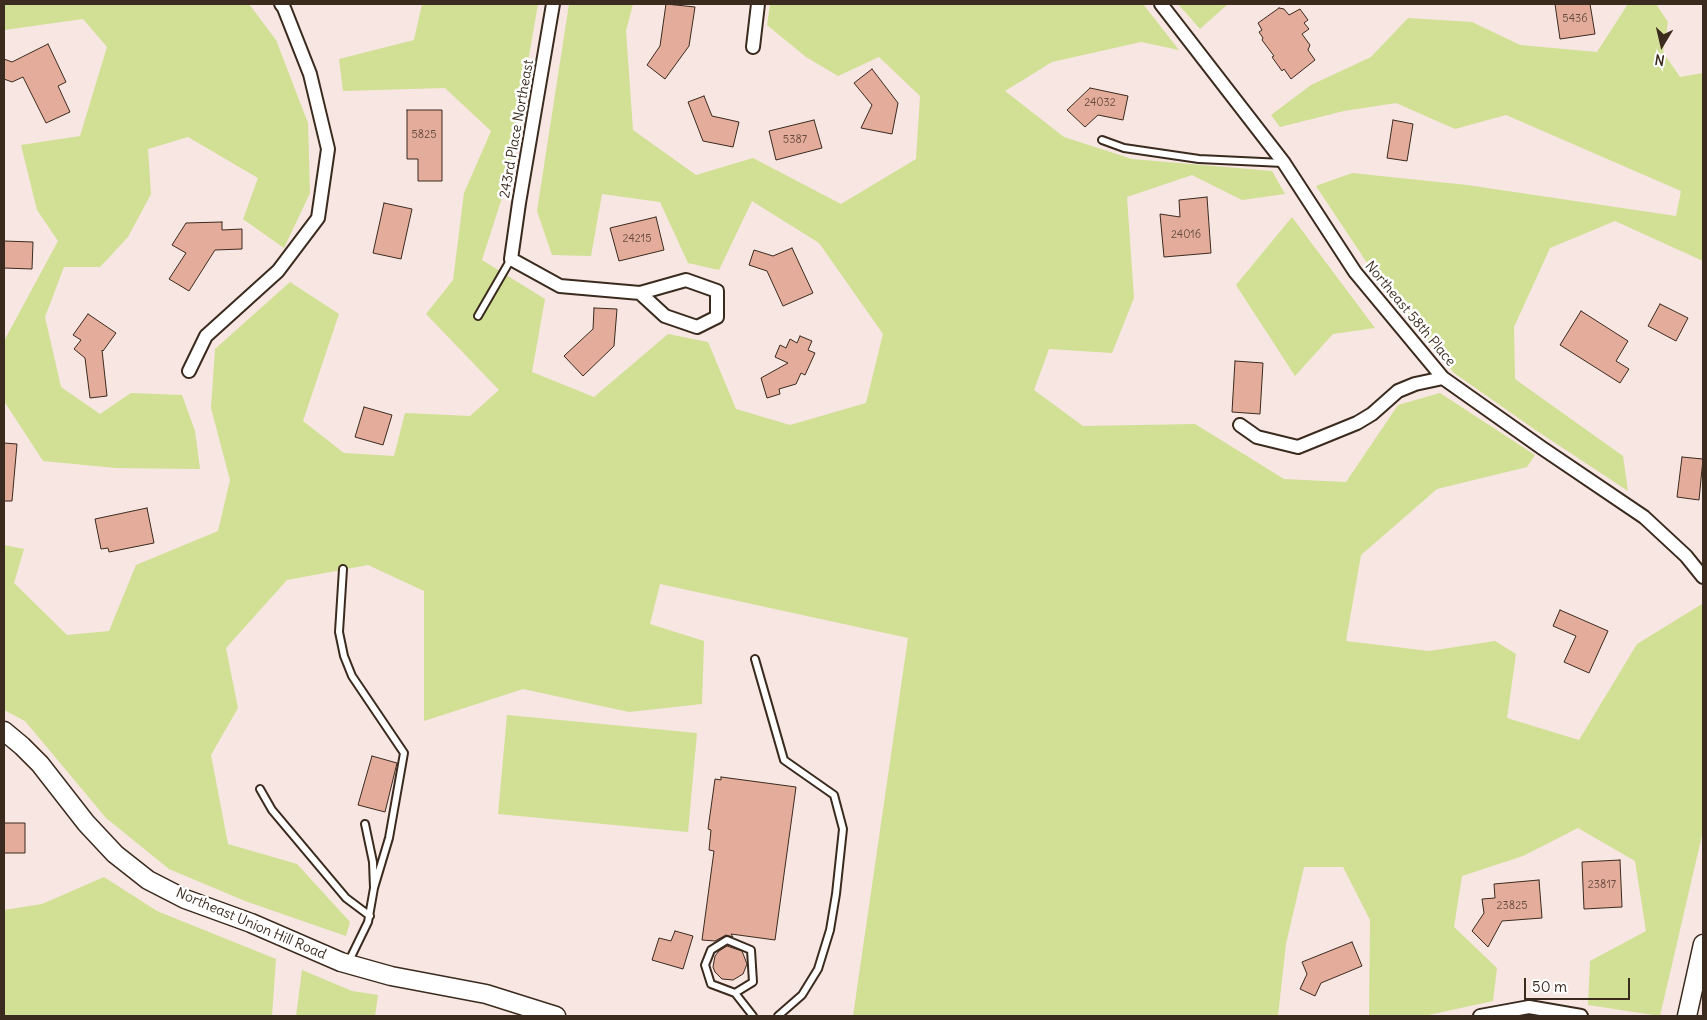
<!DOCTYPE html>
<html>
<head>
<meta charset="utf-8">
<style>
	body { margin:0 }
	#map { position:relative; width:1707px; height:1020px; overflow:hidden; background:#f7e6e1; font-family:Delius,sans-serif }
	canvas { display:block }
	.frame { position:absolute; inset:0; border:5px solid #3b2a1e; pointer-events:none }
	.north { position:absolute; left:1637px; top:20px; width:50px; height:50px; -webkit-text-stroke:4px #fff; paint-order:stroke; rotate:189deg; font-size:14px; font-weight:700; line-height:20px; text-align:center; color:#3b2a1e }
	.north::after { content:''; display:block; margin:auto; width:18px; height:22px; background:#3b2a1e; clip-path:polygon(50% 0,100% 100%,50% 72%,0 100%) }
	.scale { position:absolute; left:1524px; top:978px; width:106px; height:22px; box-sizing:border-box; border:2px solid #3b2a1e; border-top:0; padding-left:6px; font-size:15px; line-height:18px; white-space:nowrap; color:#3b2a1e; -webkit-text-stroke:4px #fff; paint-order:stroke }
</style>
</head>
<body>
<div id="map">
<canvas width="1707" height="1020"></canvas>
<div class="frame"></div>
<div class="north">N</div>
<div class="scale">50 m</div>
</div>
<script>
const c = document.querySelector('canvas').getContext('2d');
c.lineJoin = 'round';
function fillPath(path, color) { c.fillStyle = color; c.fill(path, 'evenodd'); }
const poly = rows => new Path2D(rows.map(r => 'M' + r).join(''));
function strokePath(path, color, width, dash) { c.strokeStyle = color; c.lineWidth = width; c.lineCap = dash ? 'butt' : 'round'; c.setLineDash(dash || []); c.stroke(path); }
function drawText(font, color, halo, rows, align = 'center') {
  c.font = font + ' Delius,sans-serif'; c.lineWidth = 5; c.setLineDash([]); c.textBaseline = 'middle'; c.strokeStyle = halo; c.fillStyle = color; for (const [text, x, y, turn = 0] of rows) {
    c.save(); c.translate(x, y); c.rotate((+turn || 0) * Math.PI / 180); c.textAlign = isNaN(turn) ? turn : align; if (halo) c.strokeText(text, 0, 0); c.fillText(text, 0, 0); c.restore();
  }
}
fillPath(poly([
	[4,4,249,4,276,40,308,123,310,193,284,248,243,219,258,178,188,137,148,149,151,194,128,237,100,267,64,267,45,317,61,387,100,414,131,393,182,395,195,431,200,469,116,468,43,461,4,401,4,341,58,241,37,210,21,145,80,136,107,47,83,19,4,30],
	[422,4,538,4,507,182,482,260,545,299,532,372,594,397,668,334,708,342,736,409,790,425,866,403,883,334,819,243,752,201,719,270,688,263,660,202,602,194,591,256,552,255,537,211,569,4,633,4,626,31,633,130,696,175,753,158,841,204,916,159,920,96,879,57,838,76,806,57,767,25,770,4,1143,4,1179,50,1141,42,1052,62,1005,91,1064,137,1132,159,1272,171,1285,194,1242,200,1192,175,1127,197,1134,298,1112,353,1049,349,1034,390,1083,426,1195,424,1284,479,1346,482,1398,405,1440,393,1535,455,1527,467,1437,489,1361,555,1346,641,1429,651,1495,641,1516,654,1507,718,1579,740,1637,644,1702,604,1703,831,1660,1016,1588,1005,1590,961,1646,931,1635,861,1578,828,1523,856,1462,876,1454,927,1497,968,1493,1001,1424,1016,1369,1016,1370,920,1343,867,1304,867,1286,944,1278,1016,853,1016,908,638,660,584,650,624,704,641,702,704,629,712,523,689,424,721,424,591,368,565,287,580,226,648,238,708,211,755,228,844,297,864,350,922,346,936,245,901,169,869,106,818,25,721,4,710,4,545,24,549,14,583,67,635,109,631,136,565,218,531,230,480,211,408,215,349,290,282,339,314,303,421,344,453,394,456,405,413,470,416,499,390,426,314,453,280,464,193,491,131,445,88,343,91,339,59,414,40],
	[1178,4,1228,4,1200,29],
	[1628,4,1656,4,1668,22,1663,52,1680,77,1703,73,1703,261,1615,221,1550,248,1514,327,1515,379,1623,456,1628,491,1534,429,1454,373,1375,275,1316,186,1352,173,1467,185,1676,216,1681,191,1506,115,1455,129,1396,103,1344,111,1280,127,1271,115,1311,85,1371,57,1408,18,1472,22,1520,45,1597,52],
	[1292,217,1375,328,1333,334,1295,376,1236,285],
	[507,715,697,733,688,832,498,814],
	[104,877,157,911,276,959,272,1016,4,1016,4,910,42,904],
	[302,970,352,991,378,995,375,1016,296,1016]
]), '#d1e094');
const building = poly([
	[666,4,695,7,689,46,665,79,647,65,660,46,666,4],
	[1555,4,1590,4,1595,34,1560,39,1555,4],
	[1279,8,1284,9,1289,15,1300,9,1308,20,1304,23,1309,29,1302,34,1310,45,1308,50,1315,60,1291,79,1284,69,1282,71,1272,57,1274,56,1262,40,1263,38,1259,32,1262,30,1258,23,1279,8],
	[48,44,66,82,58,86,70,112,46,123,23,77,12,82,4,79,4,59,12,62,48,44],
	[872,69,898,103,892,134,861,128,872,105,854,83,872,69],
	[1090,88,1128,96,1123,120,1098,115,1085,127,1067,110,1090,88],
	[704,96,712,116,739,122,733,147,703,141,688,102,704,96],
	[407,110,442,110,442,181,418,181,418,159,407,159,407,110],
	[814,120,822,148,776,160,769,131,814,120],
	[1393,120,1413,124,1407,161,1387,158,1393,120],
	[1207,197,1211,253,1164,257,1160,214,1180,217,1179,200,1207,197],
	[384,203,412,209,401,259,373,253,384,203],
	[656,217,664,250,619,261,610,228,656,217],
	[222,222,222,230,242,229,242,249,215,250,189,291,169,279,186,253,172,245,186,223,222,222],
	[4,241,33,242,32,269,4,268,4,241],
	[792,248,813,293,783,306,767,271,749,265,754,250,773,256,792,248],
	[1660,304,1688,318,1676,341,1648,326,1660,304],
	[594,308,617,309,614,346,583,376,564,356,593,329,594,308],
	[1581,311,1628,341,1616,361,1629,369,1620,383,1560,345,1581,311],
	[88,314,116,333,103,351,102,350,107,396,90,398,85,358,74,349,81,340,73,335,88,314],
	[800,336,812,341,808,350,815,353,805,375,801,373,796,384,779,389,780,394,767,398,761,378,788,363,775,357,780,345,786,348,790,339,797,343,800,336],
	[1235,361,1263,363,1260,414,1232,412,1235,361],
	[364,407,392,415,383,445,355,437,364,407],
	[4,443,17,444,12,501,4,501,4,443],
	[1682,457,1703,459,1699,500,1677,497,1682,457],
	[147,508,154,543,109,552,108,548,101,549,95,519,147,508],
	[1560,610,1608,631,1589,673,1564,662,1576,636,1553,626,1560,610],
	[372,756,397,763,385,812,358,805,372,756],
	[721,777,796,787,775,940,731,934,733,937,726,935,715,941,702,940,714,851,709,850,711,830,708,829,715,779,721,780,721,777],
	[4,823,25,823,25,853,4,853,4,823],
	[1620,860,1622,907,1584,909,1582,862,1620,860],
	[1539,880,1542,918,1502,921,1488,947,1472,931,1484,913,1482,899,1495,898,1494,884,1539,880],
	[675,931,693,936,683,969,652,960,659,938,671,941,675,931],
	[1352,942,1362,966,1321,983,1315,996,1300,989,1307,974,1302,962,1352,942],
	[727,946,742,951,747,964,743,974,733,980,722,979,715,972,713,967,715,956,719,951,727,946]
]);
fillPath(building, '#e3ac9b');
strokePath(building, '#3b2a1e', 1);
const lane = poly([
	[1102,140,1124,148,1199,159,1283,163],
	[478,316,511,259],
	[343,569,339,632,344,656,352,676,404,753,389,838,374,888],
	[755,659,784,760,834,795,843,829,836,894,830,930,818,969,802,995,778,1016],
	[260,789,272,810,346,898,370,916],
	[348,963,368,922,374,888,373,862,365,824],
	[735,993,753,982,751,950,727,940,711,950,705,965,711,984,735,993,753,1016]
]);
const street = poly([
	[553,4,519,203,511,259,560,286,640,293,665,316,697,327,717,317,717,291,686,280,640,293],
	[1161,4,1284,163,1355,272,1443,378,1542,448,1644,517,1686,556,1703,577],
	[753,47,758,4],
	[189,371,206,336,278,271,318,218,328,149,310,74,284,8,281,4],
	[1240,425,1257,437,1298,447,1357,423,1372,414,1398,391,1415,384,1443,378],
	[1480,1016,1529,1007,1581,1016]
]);
const secondary = poly([
	[4,731,22,746,40,764,86,823,115,854,148,880,185,899,251,923,341,962,391,976,486,994,556,1016],
	[1687,1016,1703,944]
]);
strokePath(lane, '#3b2a1e', 10);
strokePath(street, '#3b2a1e', 16);
strokePath(secondary, '#3b2a1e', 21);
strokePath(lane, '#fff', 6);
strokePath(street, '#fff', 12);
strokePath(secondary, '#fff', 18);
drawText('11px', '#654a3d', null, [
	["5436",1575,19],
	["24032",1100,103],
	["5825",424,135],
	["5387",795,140],
	["24016",1186,235],
	["24215",637,239],
	["23817",1602,885],
	["23825",1512,906]
]);
drawText('14px', '#3b2a1e', '#fff', [
	["243rd Place Northeast",517,129,-80],
	["Northeast 58th Place",1410,314,50],
	["Northeast Union Hill Road",251,924,23]
]);
</script>
</body>
</html>
